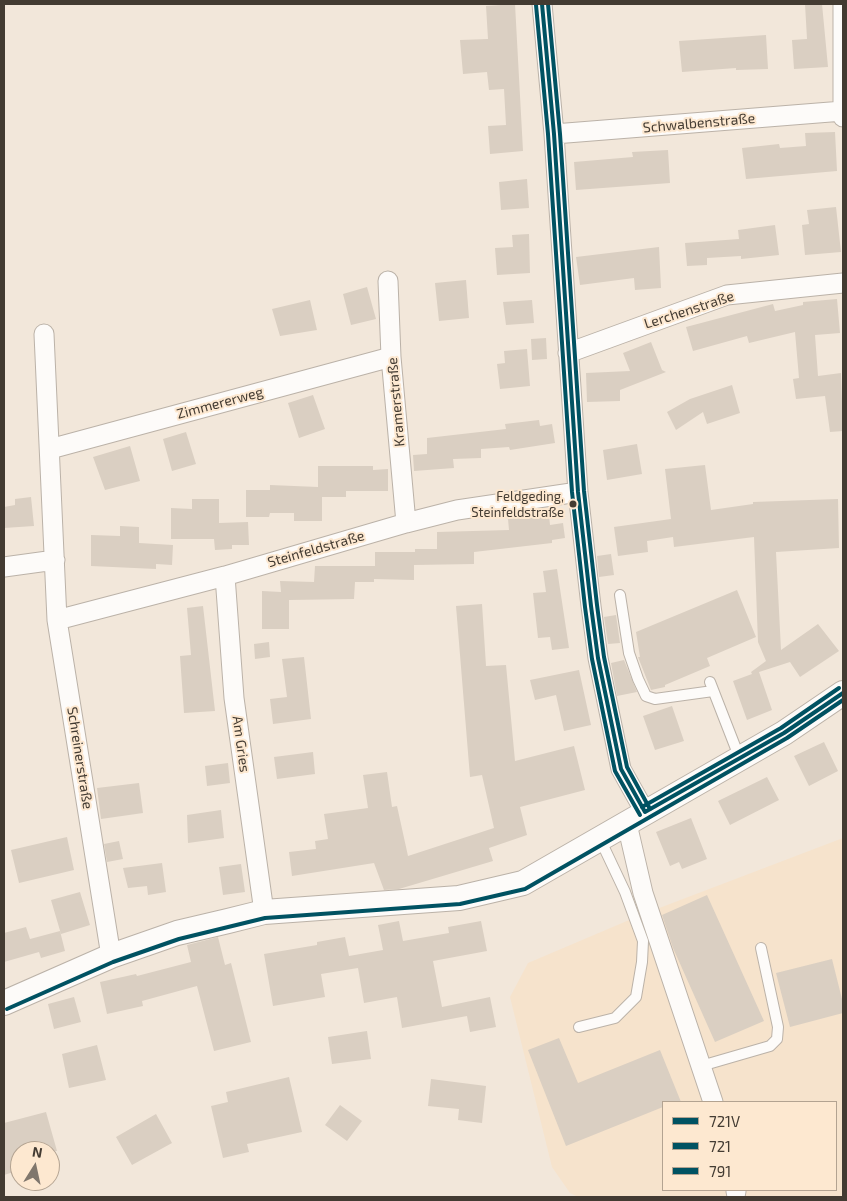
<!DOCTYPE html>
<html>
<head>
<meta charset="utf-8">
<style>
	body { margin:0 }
	#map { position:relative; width:847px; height:1201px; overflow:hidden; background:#f2e7da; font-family:"Exo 2",sans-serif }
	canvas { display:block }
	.frame { position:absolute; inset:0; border:5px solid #433b32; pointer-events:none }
	.legend { position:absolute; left:662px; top:1101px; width:175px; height:90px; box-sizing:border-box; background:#fde8d0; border:1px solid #b3a391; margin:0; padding:6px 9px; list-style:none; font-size:15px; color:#433b32 }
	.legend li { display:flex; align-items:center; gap:10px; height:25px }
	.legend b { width:25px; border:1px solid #b3a391 }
	.north { position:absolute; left:10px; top:1141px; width:50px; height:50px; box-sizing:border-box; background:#fde8d0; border:1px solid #b3a391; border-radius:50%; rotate:10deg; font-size:14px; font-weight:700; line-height:20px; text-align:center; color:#433b32 }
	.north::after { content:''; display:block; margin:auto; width:18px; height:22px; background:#80776d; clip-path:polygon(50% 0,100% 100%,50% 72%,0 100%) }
</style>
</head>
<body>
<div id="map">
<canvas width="847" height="1201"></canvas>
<div class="frame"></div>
<ul class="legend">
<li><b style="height:6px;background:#005262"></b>721V</li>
<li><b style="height:6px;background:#005262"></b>721</li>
<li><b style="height:6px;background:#005262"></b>791</li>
</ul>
<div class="north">N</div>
</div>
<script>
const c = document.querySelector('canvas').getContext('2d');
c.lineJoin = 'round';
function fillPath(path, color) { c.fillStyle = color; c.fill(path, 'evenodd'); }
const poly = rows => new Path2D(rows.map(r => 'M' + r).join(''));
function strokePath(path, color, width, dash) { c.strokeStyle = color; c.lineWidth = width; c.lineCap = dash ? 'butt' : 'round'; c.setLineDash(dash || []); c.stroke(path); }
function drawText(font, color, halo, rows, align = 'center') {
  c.font = font + ' "Exo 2",sans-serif'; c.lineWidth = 4; c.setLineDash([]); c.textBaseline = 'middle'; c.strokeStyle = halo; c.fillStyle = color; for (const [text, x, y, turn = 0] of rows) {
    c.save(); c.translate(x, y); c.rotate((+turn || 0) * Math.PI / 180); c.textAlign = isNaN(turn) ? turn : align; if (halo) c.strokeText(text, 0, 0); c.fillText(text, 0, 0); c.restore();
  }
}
fillPath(poly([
	[843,838,843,1197,578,1197,570,1193,552,1167,510,997,528,963,641,915],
	[663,1102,836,1102,836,1190,663,1190]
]), '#f6e3cc');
fillPath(poly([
	[515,4,523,151,490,154,488,126,506,125,504,89,489,90,487,72,463,74,460,40,488,39,486,6],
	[805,4,822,4,828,67,794,69,792,40,807,39],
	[766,35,768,69,736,70,736,68,682,72,679,41],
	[835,132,837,171,746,179,742,148,779,144,780,148,806,146,805,133],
	[668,150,670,183,576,190,574,162,633,157,632,152],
	[527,179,529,208,501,210,499,182],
	[836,207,841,252,805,255,802,225,809,224,807,210],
	[775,225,779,255,741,259,741,256,707,258,707,265,687,266,685,243,739,239,738,230],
	[529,234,530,273,497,275,495,248,513,247,512,235],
	[659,247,661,288,635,290,634,278,580,285,576,257],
	[466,280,469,318,439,321,435,283],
	[367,287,376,319,351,325,343,294],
	[837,299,840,333,815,335,818,376,841,373,843,431,830,432,825,396,796,399,793,379,799,378,795,332,749,343,747,336,693,351,686,327,773,304,775,311,803,305,803,302],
	[310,300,317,330,280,336,272,309],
	[532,300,534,323,506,325,503,302],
	[546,338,547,359,532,360,531,339],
	[651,342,662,370,666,372,620,390,620,401,587,402,586,373,630,371,623,353],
	[527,349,530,386,500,389,497,364,505,363,504,351],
	[732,385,740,413,707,424,703,412,676,430,667,412,690,399],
	[313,395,325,429,299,438,288,403],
	[539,420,540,426,552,424,555,443,510,450,509,447,481,449,481,458,453,459,454,468,414,471,413,455,427,454,427,438,506,429,505,424],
	[186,432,196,464,172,471,163,439],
	[637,444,642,474,607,480,603,450],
	[130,446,140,481,105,490,93,457],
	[705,465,711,510,753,504,753,502,838,499,839,548,776,552,781,650,818,624,839,651,800,677,790,662,759,672,772,710,747,720,733,681,752,674,751,672,766,661,758,642,754,537,674,547,673,537,647,541,648,552,618,556,614,527,671,519,665,469],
	[318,466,373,466,373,470,388,469,388,491,346,491,346,497,322,497,322,521,294,521,294,513,270,513,269,517,246,517,246,490,270,490,270,485,318,487],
	[31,497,34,526,4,528,4,507,15,505,15,499],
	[192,499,219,499,219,523,248,522,249,545,232,545,232,549,215,550,214,539,171,539,171,508,192,509],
	[549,515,550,525,563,523,565,538,552,540,552,543,474,552,474,564,414,565,414,580,374,579,374,582,355,582,354,599,289,600,289,629,262,629,262,591,281,592,280,581,314,582,315,566,375,566,375,552,415,552,415,549,437,549,437,532,509,530,508,519],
	[120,526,139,527,139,543,173,545,172,565,156,564,156,569,91,566,91,535,120,536],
	[611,554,614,575,599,577,597,556],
	[557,569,569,648,552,650,550,637,538,638,533,593,546,592,543,571],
	[737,590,756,637,707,658,710,666,665,685,665,687,651,690,638,657,640,657,636,632],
	[482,604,486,666,506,665,515,761,574,746,585,790,520,807,527,835,489,848,493,861,399,889,384,890,374,863,292,876,289,852,316,849,315,841,328,839,324,814,368,808,363,775,387,772,392,807,397,806,408,856,494,828,482,775,470,777,456,606],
	[203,606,215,711,184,713,180,656,191,655,187,608],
	[616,615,620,643,608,644,604,617],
	[269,642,270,657,255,659,254,644],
	[304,657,311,719,273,724,270,699,287,697,282,659],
	[624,660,637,692,617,696,611,663],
	[579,670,591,725,564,731,556,695,535,700,530,680],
	[672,706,684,741,655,750,643,716],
	[824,742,838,771,809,786,794,756],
	[313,752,315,774,277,779,274,757],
	[228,763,230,783,207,786,205,766],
	[767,777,779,800,730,825,718,801],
	[139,783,143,813,101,819,97,788],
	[221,810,224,838,188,843,187,815],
	[691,818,707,859,682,869,679,862,670,866,656,832],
	[67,837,74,870,19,883,11,850],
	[119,841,123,859,107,862,104,844],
	[162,863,166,892,148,895,147,886,128,888,123,868],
	[241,864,245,892,223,895,219,867],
	[80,892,90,925,61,934,51,900],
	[707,895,764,1021,715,1042,673,948,662,915],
	[399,921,403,941,449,933,448,927,481,921,487,951,433,961,442,1007,490,997,496,1027,470,1032,467,1016,402,1028,397,997,364,1003,358,968,321,974,325,997,273,1006,264,954,317,945,317,942,345,937,349,956,383,950,378,925],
	[26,927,30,939,60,931,65,951,41,958,39,952,4,962,4,933],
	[218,937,225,965,231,963,251,1042,214,1051,197,986,142,1001,143,1006,107,1014,100,982,136,974,137,976,191,962,187,945],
	[832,959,843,1003,843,1013,790,1027,776,973],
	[74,997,81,1022,54,1029,48,1004],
	[367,1031,371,1059,332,1064,328,1037],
	[559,1038,578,1083,660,1050,681,1102,663,1102,663,1107,566,1146,528,1050],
	[97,1045,106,1080,69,1088,62,1054],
	[289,1077,302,1132,247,1144,249,1152,223,1158,211,1106,228,1102,226,1092],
	[431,1079,486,1086,482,1123,458,1120,459,1109,428,1106],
	[340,1105,362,1121,347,1141,325,1125],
	[46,1112,57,1151,20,1151,20,1170,4,1175,4,1123],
	[156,1114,172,1143,132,1165,116,1137]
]), '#dacfc2');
const service = poly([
	[620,595,629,653,638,679,646,696,655,699,713,691],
	[710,682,740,759],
	[579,1027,615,1018,636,997,642,962,643,941,625,892,600,839],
	[701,1066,770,1046,777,1039,778,1027,761,948]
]);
const minor = poly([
	[542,4,554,134,578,492,591,606,598,658,621,769,645,812],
	[843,4,843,117],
	[554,134,843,111],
	[388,281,391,357,406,523],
	[44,334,57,620,111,956],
	[568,353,727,295,843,283],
	[50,449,391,357],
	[4,567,55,560],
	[225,576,234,698,264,912],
	[57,620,225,576,406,523,457,510,578,492],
	[627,824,643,893,713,1102],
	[736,1190,736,1192]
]);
const tertiary = poly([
	[4,1003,111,956,177,933,228,921,264,912,459,898,523,883,784,733,843,693]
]);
strokePath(service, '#bbb2a8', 12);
strokePath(minor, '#bbb2a8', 21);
strokePath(tertiary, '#bbb2a8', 26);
strokePath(service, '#fdfbf9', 10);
strokePath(minor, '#fdfbf9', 19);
strokePath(tertiary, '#fdfbf9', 24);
strokePath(poly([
	[542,4,554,134,578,492,591,606,598,658,621,769,645,812],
	[645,812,784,733,843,693]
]), '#005262', 4);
strokePath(poly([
	[536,5,548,134,572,492,585,607,592,659,615,771,640,815],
	[7,1009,113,962,179,939,265,918,460,904,525,889,787,738,843,700]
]), '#005262', 4);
strokePath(poly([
	[548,4,560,134,584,491,597,605,604,657,627,767,650,809],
	[642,807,781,728,839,688]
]), '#005262', 4);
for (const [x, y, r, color] of [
	[573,504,4.5,"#433b32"]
]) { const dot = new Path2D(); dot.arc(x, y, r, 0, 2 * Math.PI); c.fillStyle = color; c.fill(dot); strokePath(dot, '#fde8d0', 2); }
drawText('13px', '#433b32', '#fde8d0', [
	["Feldgeding,",564,497],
	["Steinfeldstraße",564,513]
], 'right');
drawText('14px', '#433b32', '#fde8d0', [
	["Schwalbenstraße",699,123,-5],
	["Lerchenstraße",689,310,-18],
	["Kramerstraße",396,402,-95],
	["Zimmererweg",220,403,-15],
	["Steinfeldstraße",316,549,-16],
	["Am Gries",241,744,82],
	["Schreinerstraße",80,758,81]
]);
</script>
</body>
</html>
